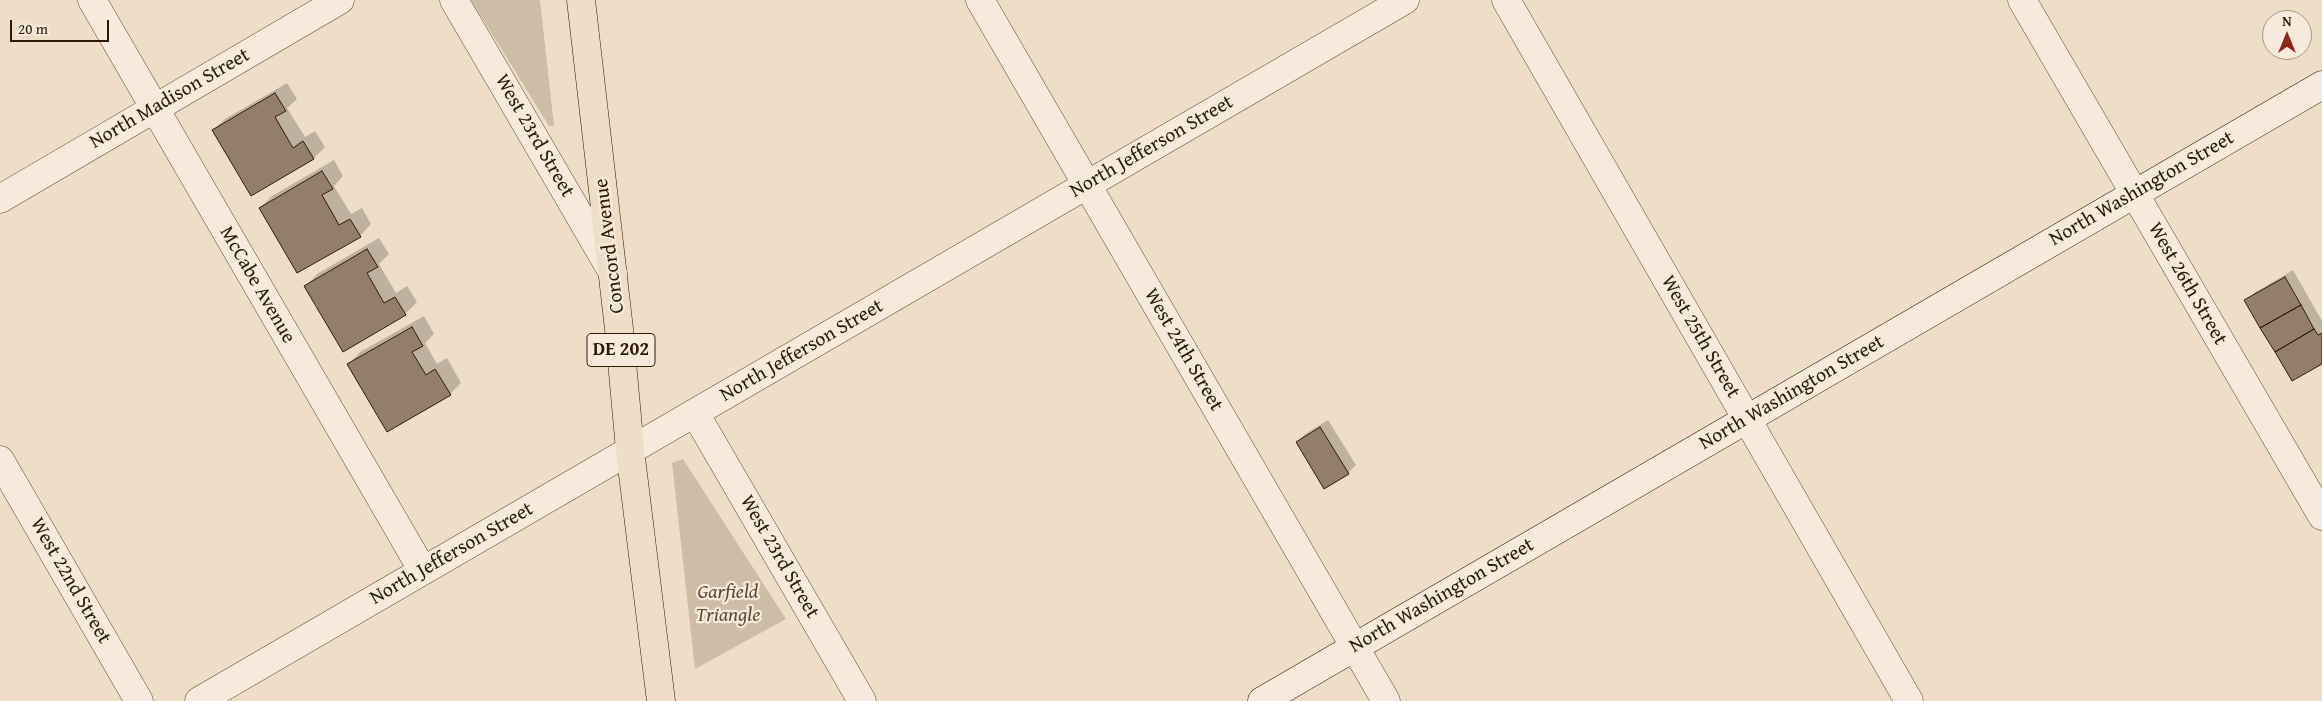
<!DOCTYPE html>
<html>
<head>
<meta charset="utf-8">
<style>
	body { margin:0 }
	#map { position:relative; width:2322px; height:701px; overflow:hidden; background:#efdec7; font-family:"Gentium Book Plus",serif }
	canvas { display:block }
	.north { position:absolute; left:2262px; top:10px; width:50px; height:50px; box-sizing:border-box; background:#f5eadb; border:1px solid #a69685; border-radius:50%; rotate:0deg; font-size:14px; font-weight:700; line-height:20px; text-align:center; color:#2f1903 }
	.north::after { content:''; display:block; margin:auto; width:18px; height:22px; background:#8f2418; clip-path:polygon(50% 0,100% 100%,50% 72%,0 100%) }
	.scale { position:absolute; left:10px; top:20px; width:99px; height:22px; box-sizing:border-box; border:2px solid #2f1903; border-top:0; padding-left:6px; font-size:15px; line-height:18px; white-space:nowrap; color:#2f1903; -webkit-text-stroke:4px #f5eadb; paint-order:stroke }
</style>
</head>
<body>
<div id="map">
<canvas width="2322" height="701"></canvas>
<div class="north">N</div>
<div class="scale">20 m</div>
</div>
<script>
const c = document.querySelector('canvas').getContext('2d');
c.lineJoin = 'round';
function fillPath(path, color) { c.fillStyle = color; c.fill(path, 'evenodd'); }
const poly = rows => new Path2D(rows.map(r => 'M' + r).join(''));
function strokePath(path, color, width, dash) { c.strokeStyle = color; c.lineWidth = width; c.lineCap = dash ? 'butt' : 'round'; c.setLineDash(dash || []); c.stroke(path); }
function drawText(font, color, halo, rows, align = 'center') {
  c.font = font + ' "Gentium Book Plus",serif'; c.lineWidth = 4.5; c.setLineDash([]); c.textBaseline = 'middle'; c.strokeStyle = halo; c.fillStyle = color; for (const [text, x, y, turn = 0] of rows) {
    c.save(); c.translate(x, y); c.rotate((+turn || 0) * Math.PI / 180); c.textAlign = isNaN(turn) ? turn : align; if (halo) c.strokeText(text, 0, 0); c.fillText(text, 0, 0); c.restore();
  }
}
fillPath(poly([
	[471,0,540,0,554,126,549,126],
	[683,459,786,619,695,669,672,463]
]), '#cebda6');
fillPath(poly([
	[287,83,297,99,287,108,305,137,315,131,325,147,314,158,251,194,214,130,225,119],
	[334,160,343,176,334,186,351,214,362,208,371,224,360,236,260,208,272,196],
	[379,238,389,254,379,264,396,293,407,286,417,302,405,314,343,350,306,286,317,274],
	[2293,270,2322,321,2322,363,2246,301,2254,293],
	[424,316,434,334,425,343,437,364,447,358,461,383,450,394,349,364,360,352],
	[1328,420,1356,465,1348,473,1297,442,1305,434]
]), '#0003');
const building = poly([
	[275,93,286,111,275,117,293,148,303,141,314,159,251,196,212,130,275,93],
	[322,171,333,189,322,195,339,225,350,219,361,237,297,273,259,208,322,171],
	[367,249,378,267,367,273,384,303,395,297,406,315,343,352,304,286,367,249],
	[2285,277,2301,305,2260,328,2244,300,2285,277],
	[2301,305,2314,329,2275,352,2260,328,2301,305],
	[412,327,423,346,412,352,426,375,435,369,451,395,387,432,347,364,412,327],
	[2314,329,2318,335,2322,333,2322,364,2292,381,2275,352,2314,329],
	[1320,427,1349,474,1324,489,1296,442,1320,427]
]);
fillPath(building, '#937f69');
strokePath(building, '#2f1903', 1);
const minor = poly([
	[92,0,423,571],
	[454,0,613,273],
	[980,0,1386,701],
	[1506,0,1909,701],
	[2022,0,2322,516],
	[0,199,340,0],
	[695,413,862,701],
	[0,460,139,701],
	[199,701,1405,0]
]);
const secondary = poly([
	[1262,701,2322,85]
]);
const primary = poly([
	[581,0,619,329,630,450,661,701]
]);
strokePath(minor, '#5f4a34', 29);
strokePath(secondary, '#2f1903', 29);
strokePath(primary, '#2f1903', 29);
strokePath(minor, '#f5eadb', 28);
strokePath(secondary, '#f5eadb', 28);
strokePath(primary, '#efdec7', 28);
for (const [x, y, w] of [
	[621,350,68]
]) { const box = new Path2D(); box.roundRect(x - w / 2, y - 16.5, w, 33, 4); c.fillStyle = '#f5eadb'; c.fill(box); strokePath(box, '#2f1903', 1); }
drawText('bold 19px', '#2f1903', null, [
	["DE 202",621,350]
]);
drawText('20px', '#2f1903', '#f5eadb', [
	["North Madison Street",170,99,-30],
	["West 23rd Street",534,136,60],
	["North Jefferson Street",1152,147,-30],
	["North Washington Street",2142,189,-30],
	["Concord Avenue",610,246,-97],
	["West 26th Street",2187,284,60],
	["McCabe Avenue",257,285,60],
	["West 25th Street",1700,337,60],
	["West 24th Street",1183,350,60],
	["North Jefferson Street",802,351,-30],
	["North Washington Street",1792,393,-30],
	["North Jefferson Street",452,554,-30],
	["West 23rd Street",779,557,60],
	["West 22nd Street",70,581,60],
	["North Washington Street",1442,596,-30]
]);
drawText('italic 20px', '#5f4a34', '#f5eadb', [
	["Garfield",728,593],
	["Triangle",728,616]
]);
</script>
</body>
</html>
